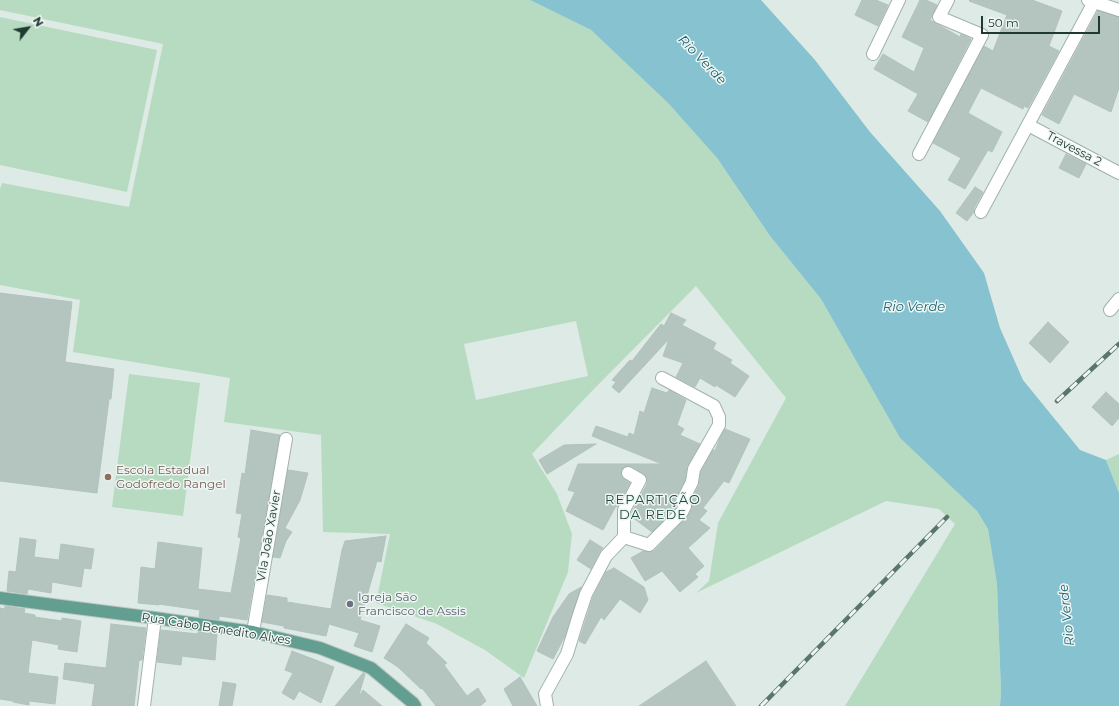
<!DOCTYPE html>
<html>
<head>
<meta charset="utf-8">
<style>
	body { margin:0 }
	#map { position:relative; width:1119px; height:706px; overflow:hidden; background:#deeae5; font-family:Montserrat,sans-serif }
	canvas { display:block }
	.north { position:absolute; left:8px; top:8px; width:40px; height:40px; -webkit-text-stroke:3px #eef6f3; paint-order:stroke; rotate:59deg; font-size:11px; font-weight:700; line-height:16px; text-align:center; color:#203933 }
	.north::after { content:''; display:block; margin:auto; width:14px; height:18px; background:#203933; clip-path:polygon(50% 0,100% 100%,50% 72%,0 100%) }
	.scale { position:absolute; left:981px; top:16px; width:119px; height:18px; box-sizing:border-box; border:2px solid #203933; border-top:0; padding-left:5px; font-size:12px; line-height:14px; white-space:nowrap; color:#203933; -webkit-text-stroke:3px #eef6f3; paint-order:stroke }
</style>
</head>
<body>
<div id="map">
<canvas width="1119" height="706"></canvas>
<div class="north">N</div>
<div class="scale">50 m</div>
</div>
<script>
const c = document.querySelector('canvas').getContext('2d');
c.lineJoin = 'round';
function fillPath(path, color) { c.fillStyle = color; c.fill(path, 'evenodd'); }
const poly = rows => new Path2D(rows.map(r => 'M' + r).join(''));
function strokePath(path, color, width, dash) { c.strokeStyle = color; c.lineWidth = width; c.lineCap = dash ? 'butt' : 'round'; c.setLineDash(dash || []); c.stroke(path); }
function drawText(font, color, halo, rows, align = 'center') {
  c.font = font + ' Montserrat,sans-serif'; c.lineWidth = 3; c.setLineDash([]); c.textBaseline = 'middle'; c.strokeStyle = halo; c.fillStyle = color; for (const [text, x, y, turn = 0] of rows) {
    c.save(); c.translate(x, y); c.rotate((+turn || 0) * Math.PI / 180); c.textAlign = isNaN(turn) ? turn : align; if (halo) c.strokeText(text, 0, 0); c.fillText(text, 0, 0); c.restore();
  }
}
fillPath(poly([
	[0,0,530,0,591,30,669,104,717,158,770,236,821,299,900,438,977,511,988,529,997,584,1001,692,1000,706,845,706,955,524,939,509,886,501,696,593,709,581,718,523,786,398,696,286,591,392,532,454,557,494,572,534,568,572,524,678,485,650,437,624,376,603,390,534,323,532,321,435,224,422,230,378,73,352,80,300,0,285,0,189,2,183,129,207,163,44,0,10],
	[576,321,588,376,476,400,464,344],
	[0,17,157,50,127,192,0,165],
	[129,374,200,383,183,516,112,507],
	[1119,454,1119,493,1106,460]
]), '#b7dbc1');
fillPath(poly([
	[530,0,761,0,815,60,870,132,940,211,984,273,1000,328,1023,380,1080,450,1106,460,1119,493,1119,706,1000,706,1001,692,997,584,988,529,977,511,900,438,821,299,770,236,717,158,669,104,591,30]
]), '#86c2cf');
const building = poly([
	[862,0,876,0,888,5,878,26,855,15,862,0],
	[920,0,926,0,937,5,930,20,960,37,961,34,971,39,928,122,908,111,918,94,874,69,883,54,914,72,924,48,902,37,920,0],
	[970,0,1032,0,1062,11,1049,46,1059,51,1028,108,1024,106,1023,109,981,88,968,113,1002,132,992,152,988,150,965,189,948,180,961,158,933,143,984,46,993,51,1007,15,969,1,970,0],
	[1098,11,1119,17,1119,88,1111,112,1074,94,1059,124,1042,115,1098,11],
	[1066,154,1086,164,1079,178,1059,168,1066,154],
	[975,187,983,192,974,208,974,212,967,221,956,213,975,187],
	[0,293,72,302,65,362,114,369,111,399,109,399,97,493,0,481,0,293],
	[671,313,686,320,682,325,716,343,713,349,732,360,730,363,749,376,735,397,716,385,715,387,700,378,695,387,676,377,683,363,663,356,669,339,619,393,612,387,616,382,612,380,630,360,632,361,661,324,664,326,671,313],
	[1048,322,1069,342,1050,363,1029,343,1048,322],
	[652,388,667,393,669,390,686,400,677,425,684,429,680,435,700,444,687,466,685,480,675,499,675,502,676,508,652,532,632,517,632,512,647,484,647,477,644,474,632,467,628,466,624,467,622,469,621,473,621,476,630,483,617,507,616,506,603,530,566,511,575,492,568,490,578,464,662,464,592,436,596,426,628,437,629,433,634,435,640,411,644,413,652,388],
	[1106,392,1119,404,1119,418,1112,426,1092,407,1106,392],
	[725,429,750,439,729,483,724,481,703,508,707,511,699,520,710,528,688,548,704,566,695,574,698,577,680,592,662,571,645,581,631,558,643,551,650,552,654,551,687,517,692,509,692,505,691,501,699,485,701,472,713,450,715,451,720,438,725,429],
	[251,430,280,435,247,620,219,616,219,620,199,617,200,610,159,604,159,605,138,603,141,567,155,569,158,542,202,548,198,589,231,593,241,538,238,537,242,514,236,513,242,473,245,474,251,430],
	[596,444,547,474,539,460,564,445,596,444],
	[288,470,308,473,300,500,285,528,292,532,286,541,280,558,273,557,288,470],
	[386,536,381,562,377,561,360,620,380,626,372,652,354,646,359,633,329,624,326,636,284,628,284,626,262,622,267,595,287,598,287,602,331,609,342,550,345,541,386,536],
	[20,538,36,540,34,557,59,560,61,544,94,549,91,569,84,568,81,587,52,582,51,593,28,589,27,594,7,591,9,571,16,572,20,538],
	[590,540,603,548,599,553,591,569,577,560,590,540],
	[614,568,644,587,648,600,640,613,620,599,604,620,601,617,585,644,579,641,593,597,606,572,614,568],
	[581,587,565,636,553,659,537,651,553,617,569,594,581,587],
	[5,606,25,609,24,613,35,615,35,617,62,621,62,618,81,621,77,652,58,649,59,645,32,640,28,673,58,677,55,704,29,701,29,705,13,702,13,701,0,699,0,608,5,609,5,606],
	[111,624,146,628,142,660,139,660,134,706,92,706,95,684,63,679,65,663,106,668,111,624],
	[406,624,429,638,426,643,447,663,444,665,467,696,478,688,486,701,480,706,436,706,422,688,421,689,398,667,384,658,406,624],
	[161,630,198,634,198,632,217,634,215,660,182,656,181,665,157,662,161,630],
	[292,651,334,667,321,703,299,691,294,700,282,693,293,673,285,670,292,651],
	[706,661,736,706,639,706,706,661],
	[363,673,365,674,359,695,360,695,363,690,382,706,335,706,363,673],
	[520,677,537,706,513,706,504,689,520,677],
	[223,682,236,684,232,706,219,706,223,682]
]);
fillPath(building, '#b4c4be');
strokePath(building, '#b1c3bc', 1);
const minor = poly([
	[1088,0,1119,10],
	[873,54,899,0],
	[1028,125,1119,173],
	[919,154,982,35,939,17,948,0],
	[981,212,1094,2],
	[1110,310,1119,299],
	[624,537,649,545,682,512,685,506,682,502,692,482,694,469,719,425,719,417,714,406,662,378],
	[253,632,286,439],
	[144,706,155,618],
	[547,706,545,694,567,654,578,618,586,594,606,556,624,537,624,510,640,480,628,473]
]);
const major = poly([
	[0,598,61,606,155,618,253,632,320,648,371,668,413,703,415,706]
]);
strokePath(minor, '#a1b1ac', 14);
strokePath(major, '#bcc4c2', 14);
strokePath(minor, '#fff', 12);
strokePath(major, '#639f91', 12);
const rail = poly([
	[1057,401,1119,344],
	[761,706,947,517]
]);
strokePath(rail, '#5a756e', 4.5);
strokePath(rail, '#eef6f3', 3, [9]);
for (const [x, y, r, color] of [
	[108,477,4,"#8d6e63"],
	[350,604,4,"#6b7280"]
]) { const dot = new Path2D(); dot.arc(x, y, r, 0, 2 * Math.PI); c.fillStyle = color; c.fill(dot); strokePath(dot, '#eef6f3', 1.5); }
drawText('12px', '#203933', '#eef6f3', [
	["Travessa 2",1074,149,28],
	["Vila João Xavier",269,536,-80],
	["Rua Cabo Benedito Alves",216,629,9]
]);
drawText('12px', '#785e54', '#eef6f3', [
	["Escola Estadual",116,470],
	["Godofredo Rangel",116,484]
], 'left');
drawText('12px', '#5b616d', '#eef6f3', [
	["Igreja São",358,597],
	["Francisco de Assis",358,611]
], 'left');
drawText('italic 13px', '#1b6374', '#eef6f3', [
	["Rio Verde",702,60,46],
	["Rio Verde",914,307],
	["Rio Verde",1067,615,-96]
]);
c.letterSpacing = '1px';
drawText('13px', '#1c4a40', '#eef6f3', [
	["REPARTIÇÃO",653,500],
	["DA REDE",653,515]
]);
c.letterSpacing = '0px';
</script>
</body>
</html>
